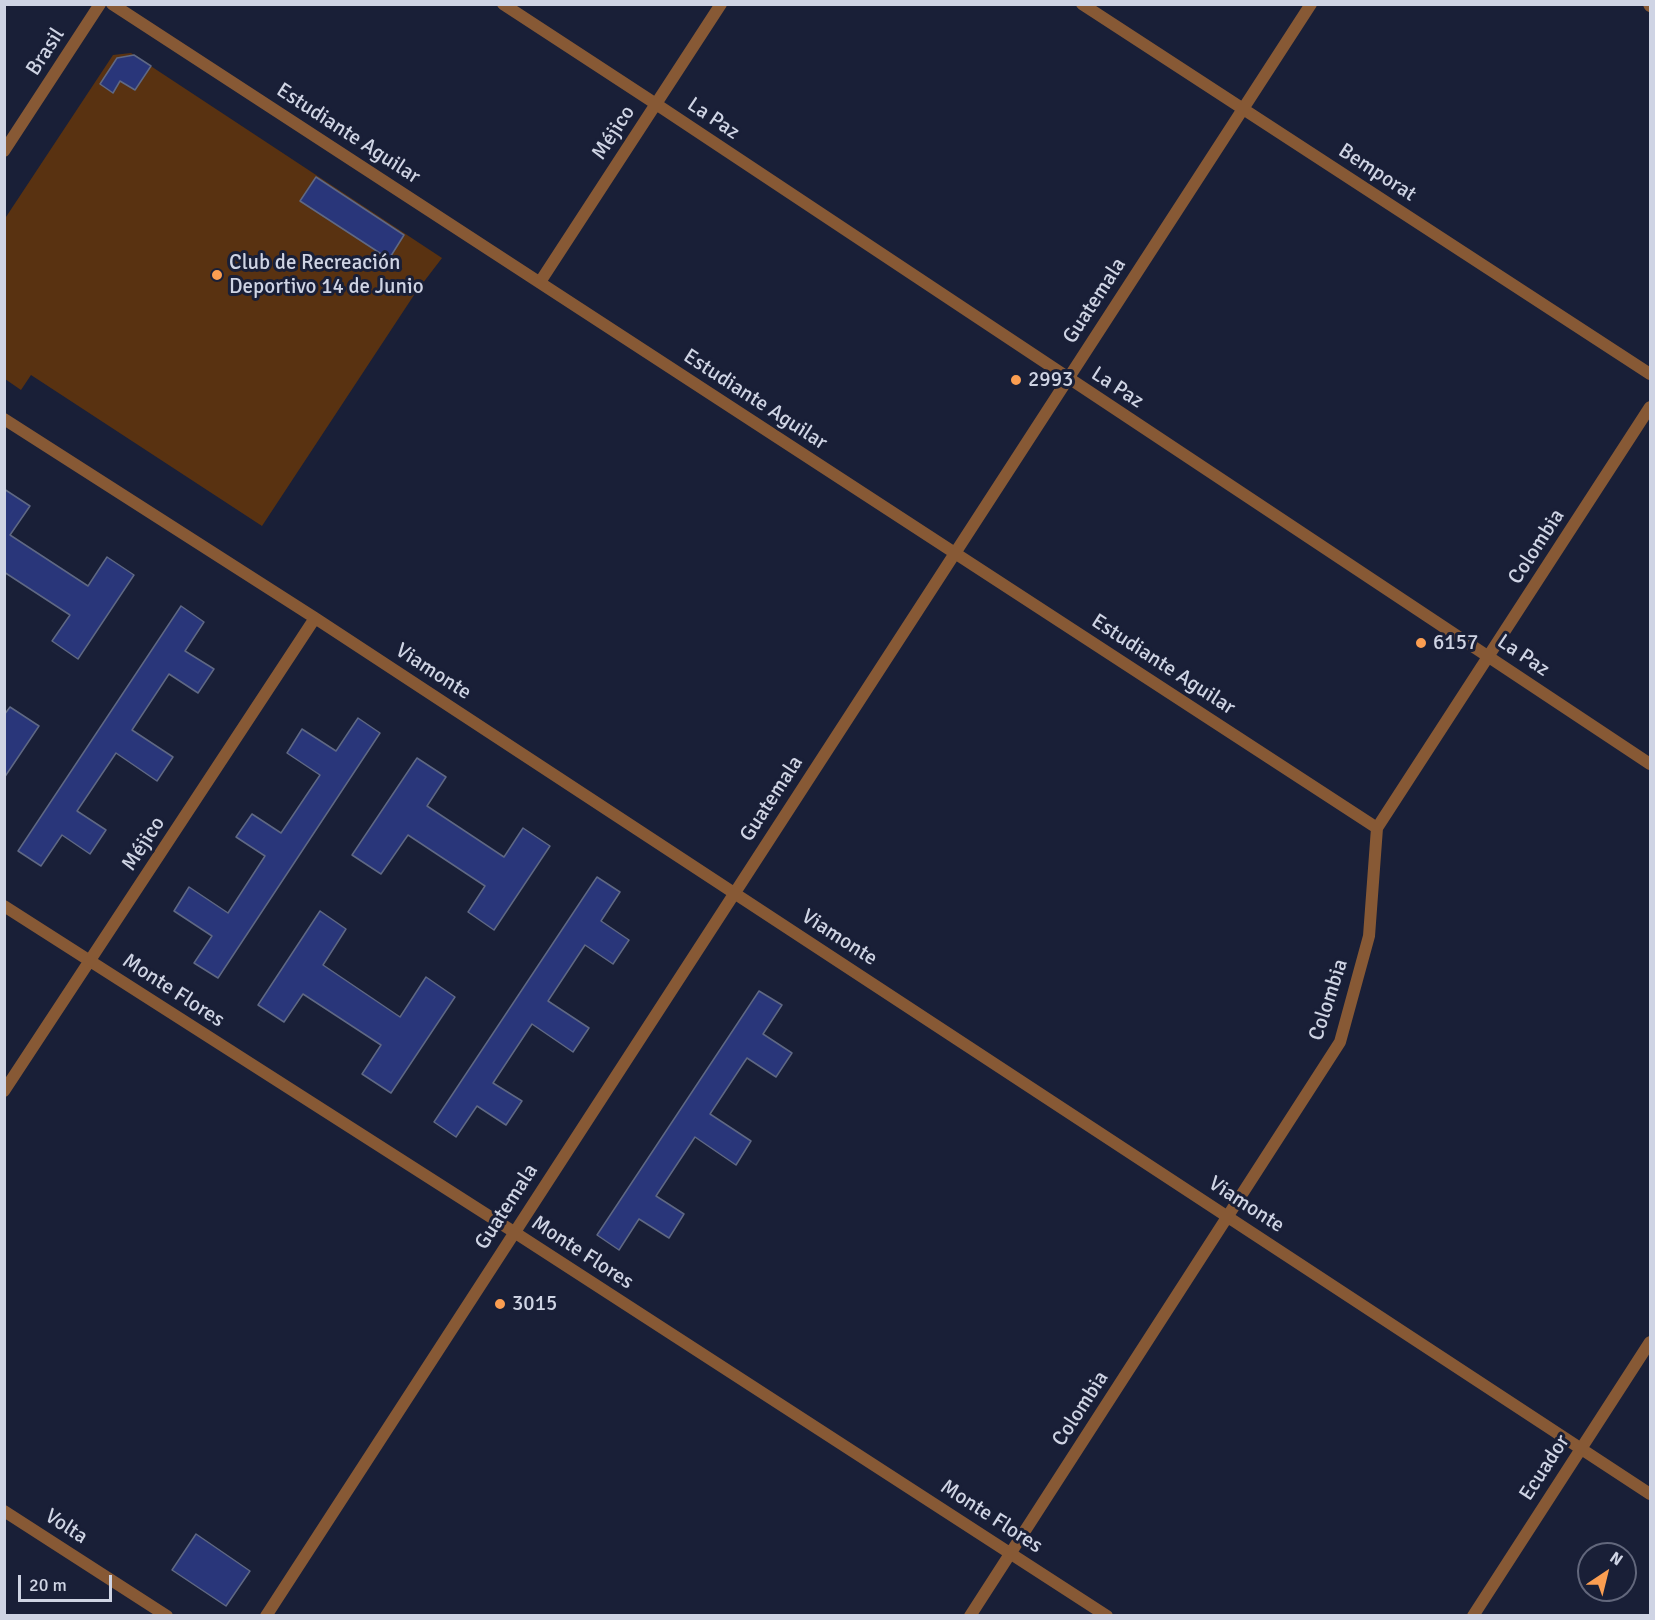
<!DOCTYPE html>
<html>
<head>
<meta charset="utf-8">
<style>
	body { margin:0 }
	#map { position:relative; width:1655px; height:1620px; overflow:hidden; background:#191f37; font-family:Signika,sans-serif }
	canvas { display:block }
	.frame { position:absolute; inset:0; border:6px solid #cfd4e4; pointer-events:none }
	.north { position:absolute; left:1577px; top:1542px; width:60px; height:60px; box-sizing:border-box; background:#191f37; border:2px solid #62677c; border-radius:50%; rotate:35deg; font-size:16px; font-weight:700; line-height:24px; text-align:center; color:#cfd4e4 }
	.north::after { content:''; display:block; margin:auto; width:21px; height:27px; background:#fb9e51; clip-path:polygon(50% 0,100% 100%,50% 72%,0 100%) }
	.scale { position:absolute; left:18px; top:1575px; width:94px; height:27px; box-sizing:border-box; border:3px solid #cfd4e4; border-top:0; padding-left:8px; font-size:18px; line-height:21px; white-space:nowrap; color:#cfd4e4; -webkit-text-stroke:4px #191f37; paint-order:stroke }
</style>
</head>
<body>
<div id="map">
<canvas width="1655" height="1620"></canvas>
<div class="frame"></div>
<div class="north">N</div>
<div class="scale">20 m</div>
</div>
<script>
const c = document.querySelector('canvas').getContext('2d');
c.lineJoin = 'round';
function fillPath(path, color) { c.fillStyle = color; c.fill(path, 'evenodd'); }
const poly = rows => new Path2D(rows.map(r => 'M' + r).join(''));
function strokePath(path, color, width, dash) { c.strokeStyle = color; c.lineWidth = width; c.lineCap = dash ? 'butt' : 'round'; c.setLineDash(dash || []); c.stroke(path); }
function drawText(font, color, halo, rows, align = 'center') {
  c.font = font + ' Signika,sans-serif'; c.lineWidth = 6; c.setLineDash([]); c.textBaseline = 'middle'; c.strokeStyle = halo; c.fillStyle = color; for (const [text, x, y, turn = 0] of rows) {
    c.save(); c.translate(x, y); c.rotate((+turn || 0) * Math.PI / 180); c.textAlign = isNaN(turn) ? turn : align; if (halo) c.strokeText(text, 0, 0); c.fillText(text, 0, 0); c.restore();
  }
}
fillPath(poly([
	[131,53,442,258,416,292,262,526,31,375,21,390,5,379,4,220,113,55]
]), '#593211');
const building = poly([
	[134,55,151,66,135,90,120,81,113,93,100,84,117,58,134,55],
	[316,177,404,235,389,259,300,201,316,177],
	[4,489,30,506,10,535,88,586,107,557,134,575,78,659,52,641,70,615,4,572,4,489],
	[181,606,204,622,185,651,214,669,198,693,169,674,132,730,173,757,157,781,116,753,77,811,106,830,90,854,62,835,41,866,18,851,181,606],
	[10,707,39,726,4,778,4,715,10,707],
	[358,718,380,733,218,978,194,963,212,936,174,911,189,887,228,913,265,856,236,837,252,814,281,833,320,775,287,753,302,729,336,751,358,718],
	[417,758,446,777,427,806,504,857,523,828,550,846,494,930,468,912,485,886,408,835,381,874,352,855,417,758],
	[597,877,620,892,601,921,629,940,613,964,585,945,548,1001,589,1028,573,1052,532,1024,493,1083,522,1101,506,1125,477,1106,456,1137,434,1122,597,877],
	[320,911,346,929,323,965,400,1017,426,977,455,997,391,1093,362,1074,381,1045,303,994,284,1022,258,1005,320,911],
	[759,991,782,1005,763,1034,792,1053,776,1077,747,1058,710,1114,751,1141,736,1165,695,1137,656,1196,684,1214,669,1238,639,1219,619,1250,597,1235,759,991],
	[196,1534,250,1571,226,1606,172,1570,196,1534]
]);
fillPath(building, '#29367a');
strokePath(building, '#5f6884', 1.5);
strokePath(poly([
	[112,4,1377,828],
	[503,4,656,104,1650,764],
	[1082,4,1650,374],
	[1649,4,1650,6],
	[4,151,100,4],
	[540,282,721,4],
	[4,419,315,618,1650,1494],
	[4,906,514,1232,1107,1616],
	[4,1091,315,618],
	[4,1511,167,1616],
	[266,1616,1311,4],
	[970,1616,1340,1042,1369,936,1377,828,1650,407],
	[1473,1616,1650,1342]
]), '#875935', 12);
for (const [x, y, r, color] of [
	[217,275,6,"#fb9e51"],
	[1016,380,6,"#fb9e51"],
	[1421,643,6,"#fb9e51"],
	[500,1304,6,"#fb9e51"]
]) { const dot = new Path2D(); dot.arc(x, y, r, 0, 2 * Math.PI); c.fillStyle = color; c.fill(dot); strokePath(dot, '#191f37', 2); }
drawText('21px', '#cfd4e4', '#191f37', [
	["Brasil",46,52,-57],
	["La Paz",713,119,34],
	["Méjico",614,133,-57],
	["Estudiante Aguilar",348,134,33],
	["Bemporat",1377,173,33],
	["Guatemala",1095,301,-57],
	["La Paz",1117,388,33],
	["Estudiante Aguilar",755,400,33],
	["Colombia",1537,547,-57],
	["La Paz",1523,656,34],
	["Estudiante Aguilar",1163,665,33],
	["Viamonte",433,672,33],
	["Guatemala",772,799,-57],
	["Méjico",144,844,-57],
	["Viamonte",839,938,33],
	["Monte Flores",173,991,33],
	["Colombia",1329,1000,-72],
	["Viamonte",1246,1205,33],
	["Guatemala",507,1207,-57],
	["Monte Flores",582,1253,33],
	["Colombia",1081,1409,-57],
	["Ecuador",1545,1468,-57],
	["Monte Flores",991,1517,33],
	["Volta",66,1527,33]
]);
drawText('21px', '#cfd4e4', '#191f37', [
	["Club de Recreación",229,263],
	["Deportivo 14 de Junio",229,287],
	["2993",1028,380],
	["6157",1433,643],
	["3015",512,1304]
], 'left');
</script>
</body>
</html>
